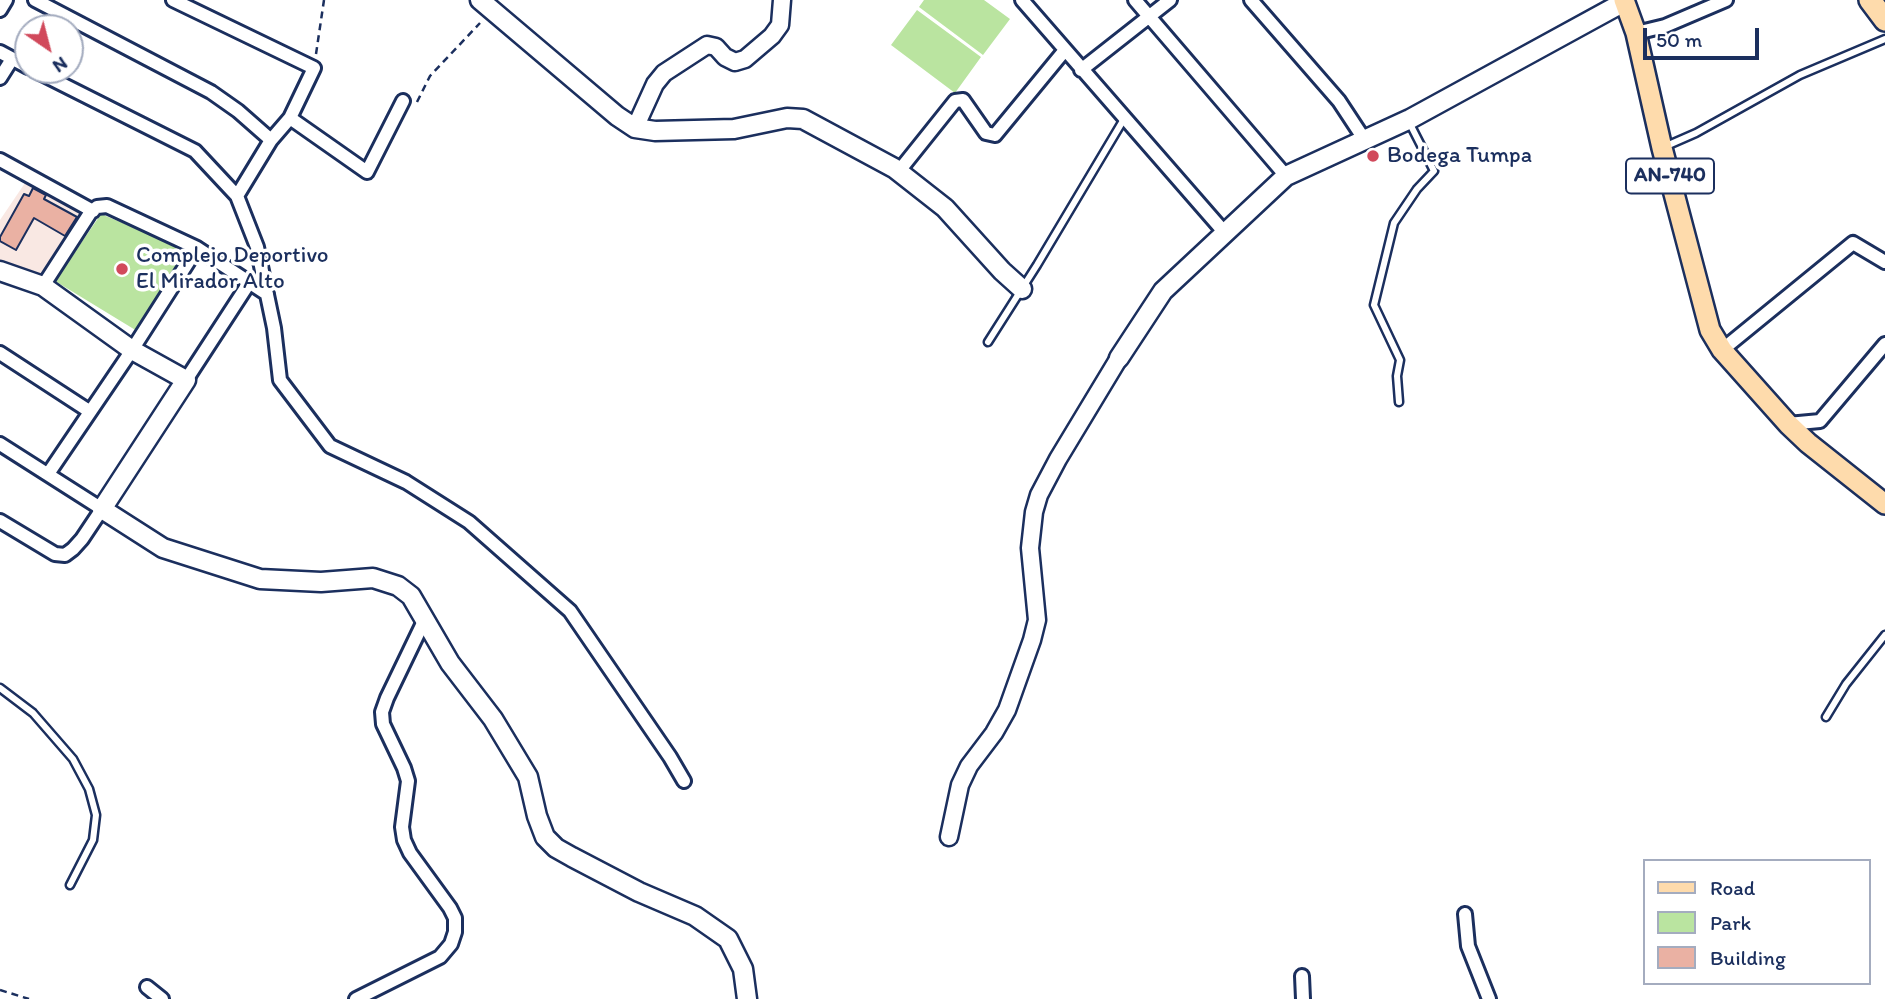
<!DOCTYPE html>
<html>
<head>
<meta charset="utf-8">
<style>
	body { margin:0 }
	#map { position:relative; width:1885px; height:999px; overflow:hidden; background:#fff; font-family:Itim,sans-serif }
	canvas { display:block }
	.legend { position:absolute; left:1643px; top:859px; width:228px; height:126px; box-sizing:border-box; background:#fff; border:2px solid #a4acbf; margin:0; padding:9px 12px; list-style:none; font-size:21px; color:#1b2f5e }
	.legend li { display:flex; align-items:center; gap:14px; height:35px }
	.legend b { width:35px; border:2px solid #a4acbf }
	.north { position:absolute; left:14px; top:14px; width:70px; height:70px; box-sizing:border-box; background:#fff; border:2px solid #a4acbf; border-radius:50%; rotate:145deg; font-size:19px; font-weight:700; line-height:28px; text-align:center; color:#1b2f5e }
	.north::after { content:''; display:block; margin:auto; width:24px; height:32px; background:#d1495b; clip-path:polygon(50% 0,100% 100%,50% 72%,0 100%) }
	.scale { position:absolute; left:1643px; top:28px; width:116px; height:32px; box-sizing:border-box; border:4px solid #1b2f5e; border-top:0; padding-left:9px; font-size:21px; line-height:24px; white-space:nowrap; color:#1b2f5e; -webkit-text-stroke:5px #fff; paint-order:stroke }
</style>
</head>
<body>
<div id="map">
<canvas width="1885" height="999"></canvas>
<ul class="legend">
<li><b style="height:9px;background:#fedbac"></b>Road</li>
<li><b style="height:19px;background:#bae4a0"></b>Park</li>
<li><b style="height:19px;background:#eab1a3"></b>Building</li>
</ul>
<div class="north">N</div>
<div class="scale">50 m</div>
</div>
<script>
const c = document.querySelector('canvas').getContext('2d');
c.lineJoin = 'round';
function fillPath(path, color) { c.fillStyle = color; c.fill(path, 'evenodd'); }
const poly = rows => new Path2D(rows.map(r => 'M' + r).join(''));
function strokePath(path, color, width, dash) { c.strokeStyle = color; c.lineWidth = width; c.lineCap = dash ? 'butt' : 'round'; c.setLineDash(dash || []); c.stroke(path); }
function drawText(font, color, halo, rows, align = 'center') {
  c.font = font + ' Itim,sans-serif'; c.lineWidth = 7; c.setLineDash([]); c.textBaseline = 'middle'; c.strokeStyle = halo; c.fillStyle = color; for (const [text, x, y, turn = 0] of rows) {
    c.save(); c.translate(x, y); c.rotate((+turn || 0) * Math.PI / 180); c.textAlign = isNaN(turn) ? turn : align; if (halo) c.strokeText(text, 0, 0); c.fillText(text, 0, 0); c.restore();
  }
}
fillPath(poly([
	[27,180,82,210,84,215,42,275,38,276,0,260,0,220]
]), '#f9e8e3');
fillPath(poly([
	[924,0,984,0,1010,19,983,55,919,7],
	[917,10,981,57,955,93,891,45],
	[101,214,188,250,137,331,55,281]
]), '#bae4a0');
const building = poly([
	[33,188,46,195,44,199,77,217,65,236,34,218,16,250,0,241,0,237,24,194,29,196,33,188]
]);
fillPath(building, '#eab1a3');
strokePath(building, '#1b2f5e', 2);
const service = poly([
	[1664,147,1696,133,1800,75,1885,39],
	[988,342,1037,265,1124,119],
	[1399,402,1397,376,1400,360,1374,305,1394,223,1417,189,1434,171,1409,122],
	[0,688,33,713,73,759,89,789,96,815,93,840,70,885],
	[1826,717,1846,684,1885,635]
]);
const minor = poly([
	[35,0,211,92,238,111,271,140],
	[173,0,314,68,290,118,271,140,237,196],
	[1022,0,1225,233],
	[1135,0,1286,176],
	[1251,0,1339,101,1364,139],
	[0,10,6,0],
	[1636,33,1665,26,1726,0],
	[0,52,28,67],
	[34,70,195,151,237,196,257,247,274,328,280,380,330,446,406,482,469,522,570,611,670,757,684,781],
	[1081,70,1170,0],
	[0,78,12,59],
	[290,118,367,172,403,101],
	[0,160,93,211],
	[894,168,903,166,955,101,963,100,986,133,995,135,1065,50],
	[43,286,90,213,97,207,107,206,197,248,267,294],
	[1722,350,1853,243,1885,262],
	[0,353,89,411],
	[186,380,249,283],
	[1788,424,1820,421,1885,344],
	[0,444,102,509,82,539,73,549,65,555,55,554,0,521],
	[48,474,132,350,197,248],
	[1465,914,1468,946,1489,999],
	[1302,976,1303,999],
	[147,987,162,999],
	[356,999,440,957,451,944,455,932,455,918,450,908,410,853,404,840,402,827,408,781,404,768,383,724,382,712,387,698,425,619]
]);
const tertiary = poly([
	[635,128,655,84,664,73,707,45,716,47,725,57,735,62,745,59,772,36,780,25,782,0],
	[949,837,960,785,969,766,994,733,1007,710,1032,640,1037,620,1030,548,1034,512,1039,495,1058,459,1119,358]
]);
const secondary = poly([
	[480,0,617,116,635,128,655,131,734,129,787,118,803,119,894,168,945,208,1002,271,1022,289],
	[0,271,43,286,132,350,186,380,102,509,163,548,260,579,321,582,373,578,398,586,411,596,450,663,493,719,528,777,537,816,545,837,556,848,572,857,639,892,695,916,728,939,743,969,747,999],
	[1119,358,1163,291,1286,176,1410,119,1624,2]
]);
const primary = poly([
	[1624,0,1636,33,1662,148,1710,330,1722,350,1788,424,1808,443,1885,504]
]);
const trunk = poly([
	[1870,0,1885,20]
]);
strokePath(service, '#1b2f5e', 11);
strokePath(minor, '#1b2f5e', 18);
strokePath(tertiary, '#1b2f5e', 21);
strokePath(secondary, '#1b2f5e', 23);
strokePath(primary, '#1b2f5e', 24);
strokePath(trunk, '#1b2f5e', 26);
strokePath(poly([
	[316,54,324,0],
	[417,102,430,76,480,23],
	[0,990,29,999]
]), '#1b2f5e', 2.5, [7, 5]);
strokePath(service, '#fff', 6);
strokePath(minor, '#fff', 12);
strokePath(tertiary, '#fff', 16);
strokePath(secondary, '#fff', 18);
strokePath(primary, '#fedbac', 19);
strokePath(trunk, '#fedbac', 21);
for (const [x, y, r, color] of [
	[1373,156,7,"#d1495b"],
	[122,269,7,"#d1495b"]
]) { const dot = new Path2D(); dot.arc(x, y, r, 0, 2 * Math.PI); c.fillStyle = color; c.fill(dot); strokePath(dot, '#fff', 2.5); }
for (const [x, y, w] of [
	[1670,176,88]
]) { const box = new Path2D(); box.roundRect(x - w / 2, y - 17.5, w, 35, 5); c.fillStyle = '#fff'; c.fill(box); strokePath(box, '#1b2f5e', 2); }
drawText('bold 21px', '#1b2f5e', null, [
	["AN-740",1670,176]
]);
drawText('23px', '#1b2f5e', '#fff', [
	["Bodega Tumpa",1387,156],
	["Complejo Deportivo",136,256],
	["El Mirador Alto",136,282]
], 'left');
</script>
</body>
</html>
